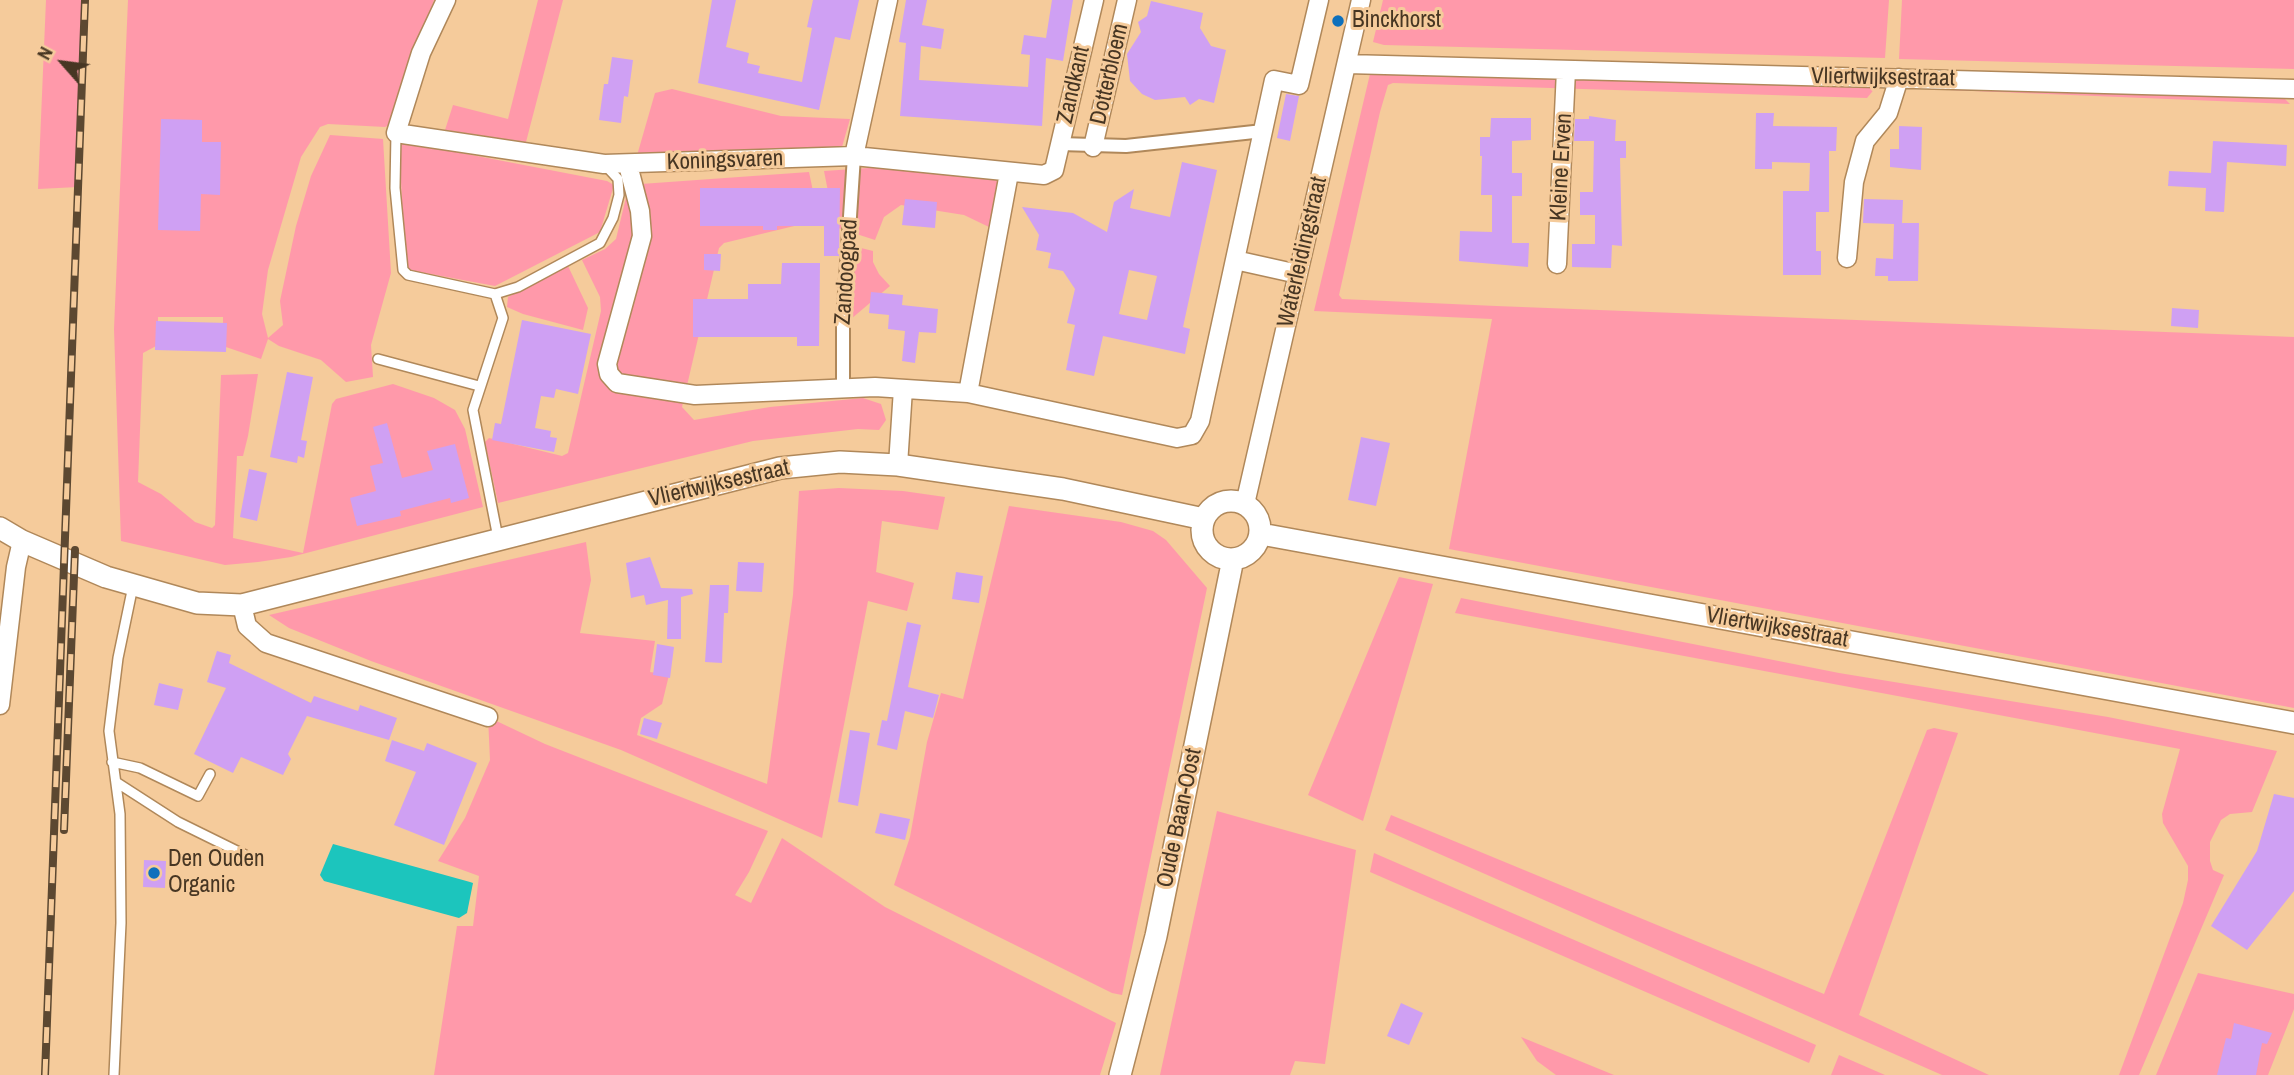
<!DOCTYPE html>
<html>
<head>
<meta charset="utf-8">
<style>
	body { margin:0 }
	#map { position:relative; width:2294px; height:1075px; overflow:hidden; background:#f5cb9b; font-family:"Archivo Narrow",sans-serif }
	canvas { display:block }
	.north { position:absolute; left:28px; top:28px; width:70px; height:70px; -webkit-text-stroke:5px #f5cb9b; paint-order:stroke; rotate:298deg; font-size:19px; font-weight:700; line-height:28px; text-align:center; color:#473623 }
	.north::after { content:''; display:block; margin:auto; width:24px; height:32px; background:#473623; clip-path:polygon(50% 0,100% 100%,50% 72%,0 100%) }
</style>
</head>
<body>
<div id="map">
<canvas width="2294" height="1075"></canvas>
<div class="north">N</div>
</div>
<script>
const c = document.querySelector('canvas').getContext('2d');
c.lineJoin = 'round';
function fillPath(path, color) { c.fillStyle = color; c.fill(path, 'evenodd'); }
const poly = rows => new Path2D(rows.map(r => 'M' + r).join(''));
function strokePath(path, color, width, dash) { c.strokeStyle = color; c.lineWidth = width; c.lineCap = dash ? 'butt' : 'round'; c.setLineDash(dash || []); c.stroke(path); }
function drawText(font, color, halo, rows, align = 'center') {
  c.font = font + ' "Archivo Narrow",sans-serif'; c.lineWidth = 6; c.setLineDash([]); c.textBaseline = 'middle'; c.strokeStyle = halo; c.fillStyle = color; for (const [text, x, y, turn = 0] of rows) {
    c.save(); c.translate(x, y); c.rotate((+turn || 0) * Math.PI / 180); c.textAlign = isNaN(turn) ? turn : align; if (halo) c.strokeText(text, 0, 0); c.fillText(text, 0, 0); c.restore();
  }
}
fillPath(poly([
	[46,0,85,0,78,187,38,189],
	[128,0,434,0,394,123,385,127,328,124,320,127,301,157,268,270,262,314,268,338,283,325,280,301,296,226,311,176,330,135,383,139,391,273,371,345,373,377,346,382,321,360,279,346,268,339,261,359,223,346,223,317,158,317,158,345,143,353,138,482,161,494,195,522,212,528,215,525,221,375,258,374,248,436,243,456,237,456,233,538,303,553,332,404,336,399,393,384,434,398,455,410,465,429,483,507,291,557,258,562,225,565,121,541,114,329],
	[538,0,563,0,526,142,445,130,453,105,508,119],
	[1383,0,1889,0,1885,58,1384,45,1373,42],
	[1902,0,2294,0,2294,69,1899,59],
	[1370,74,2272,93,2285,99,2290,104,1876,87,1867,98,1393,83,1388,85,1380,112,1339,295,1342,299,1496,306,2294,337,2294,708,1449,549,1492,319,1314,311],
	[672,89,781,116,850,119,842,147,709,157,636,159,655,93],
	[399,141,607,181,614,185,600,232,495,286,409,270,405,264],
	[883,167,1002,181,989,227,964,215,901,205,884,217,875,240,835,227,824,171],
	[809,172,819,220,724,243,719,248,682,407,694,420,770,407,863,398,881,404,886,420,879,430,858,429,753,441,498,503,485,442,489,438,562,456,568,453,601,311,600,297,582,260,605,249,616,239,628,189,641,184],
	[841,243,873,251,873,262,879,274,890,286,851,319],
	[568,266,588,308,583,330,523,314,507,307,508,297],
	[839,488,903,491,945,497,938,530,882,521,876,572,914,583,907,611,868,601,822,838,621,750,371,661,289,628,269,615,586,542,591,580,580,633,655,641,650,672,669,675,662,704,641,718,637,735,767,784,793,595,799,491],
	[1009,506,1121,522,1153,531,1166,540,1207,588,1122,995,1112,993,894,885,910,837,927,742,941,693,963,699],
	[1399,577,1433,584,1363,821,1308,795],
	[1461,598,1839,673,2108,717,2277,751,2252,812,2230,814,2221,820,2210,842,2210,861,2213,870,2224,875,2139,1075,2119,1075,2183,903,2188,880,2188,866,2163,823,2162,814,2180,749,1455,613],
	[488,717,545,744,768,831,749,872,735,895,751,903,782,838,885,907,1116,1023,1100,1075,434,1075,457,926,473,926,479,876,438,861,465,818,490,760],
	[1934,728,1958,733,1859,1015,1989,1075,1942,1075,1385,830,1391,815,1824,994,1927,730],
	[1217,811,1356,850,1325,1064,1295,1061,1290,1075,1160,1075],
	[1374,853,1816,1045,1809,1063,1370,872],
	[2198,973,2294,994,2294,1009,2268,1075,2156,1075],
	[1521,1037,1614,1075,1556,1075,1537,1061],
	[1839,1055,1885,1075,1831,1075]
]), '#f9a');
fillPath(poly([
	[333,844,470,882,473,883,467,913,459,918,324,881,320,875]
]), '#1cc5bd');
fillPath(poly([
	[712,0,736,0,726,47,749,53,747,63,760,66,758,73,802,82,812,28,807,27,813,0,859,0,850,40,835,37,819,110,698,83],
	[906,0,927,0,922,25,944,29,941,49,921,46,919,80,1028,87,1030,55,1021,54,1024,35,1046,38,1052,0,1073,0,1063,61,1046,58,1042,126,900,116,906,43,899,42],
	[1151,1,1203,13,1200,28,1211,46,1226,50,1214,103,1199,99,1190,105,1185,97,1155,100,1142,94,1130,81,1127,54,1141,32,1138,22,1147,16],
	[612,57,633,60,628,97,624,96,621,123,599,120,604,84,608,84],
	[1286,94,1299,96,1290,141,1277,138],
	[1756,113,1774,113,1773,126,1837,127,1836,151,1829,151,1829,212,1816,212,1816,251,1821,251,1821,275,1783,275,1783,191,1809,191,1810,163,1772,162,1772,169,1755,169],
	[1589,116,1616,120,1615,141,1626,141,1626,158,1620,158,1622,246,1612,245,1611,268,1572,267,1572,244,1595,244,1595,215,1580,215,1580,192,1593,192,1594,141,1574,141,1575,119,1589,119],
	[1491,118,1531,118,1531,140,1512,141,1512,173,1522,173,1522,196,1512,196,1512,243,1529,243,1528,267,1459,261,1460,231,1492,232,1492,195,1481,195,1482,156,1480,156,1480,137,1490,137],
	[161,119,202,120,202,142,221,142,220,195,201,194,200,231,158,230],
	[1899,126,1922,127,1921,170,1890,167,1890,149,1899,149],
	[2213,141,2287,145,2286,166,2227,162,2224,212,2205,211,2206,188,2168,186,2169,171,2211,173],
	[1182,162,1217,170,1183,327,1190,329,1185,354,1103,336,1094,376,1066,370,1075,325,1067,323,1075,289,1063,271,1048,268,1051,253,1036,250,1039,235,1022,207,1073,213,1107,232,1114,202,1134,189,1130,208,1170,217],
	[1129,270,1157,276,1147,320,1119,314],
	[700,188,840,188,839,256,824,256,824,226,777,226,777,230,763,230,763,226,700,226],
	[905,199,937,202,935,228,902,225],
	[1864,199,1903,200,1902,223,1919,223,1918,281,1888,281,1888,276,1875,276,1876,258,1893,259,1894,224,1863,223],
	[704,254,721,254,720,271,704,270],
	[782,263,820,263,819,346,797,346,797,337,693,337,693,299,748,299,748,284,781,284],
	[871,292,903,295,902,305,938,309,936,333,919,332,915,363,902,361,905,331,888,329,889,315,869,313],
	[2172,308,2199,310,2198,328,2171,326],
	[522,320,591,334,578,394,556,389,554,398,541,396,535,428,551,431,550,437,557,438,554,452,492,440,495,423,501,424],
	[156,321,227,323,226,352,155,350],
	[287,372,313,377,301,440,307,441,304,458,298,456,297,463,270,457],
	[387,423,402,478,433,470,427,451,455,444,469,498,451,503,450,498,400,511,401,516,357,526,350,498,376,491,370,466,383,463,373,427],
	[1361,437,1390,443,1376,506,1348,500],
	[249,469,267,473,257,521,240,517],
	[650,557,661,588,692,589,693,594,681,597,681,639,667,639,668,600,646,605,644,595,631,598,626,563],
	[738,562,764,563,762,592,736,591],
	[956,572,983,576,979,603,952,599],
	[710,585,729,585,728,613,724,613,722,663,705,662],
	[907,622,921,625,908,687,939,695,933,718,905,711,897,750,877,745,882,720,887,721],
	[657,644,674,647,670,678,653,675],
	[217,651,231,655,229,663,311,703,314,696,358,711,360,705,397,718,389,740,307,716,288,754,291,759,283,775,241,757,233,773,194,754,226,688,207,682],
	[159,683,183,689,178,710,154,705],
	[644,718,662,723,657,739,640,734],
	[850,730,870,733,858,806,838,802],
	[392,740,424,751,427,743,477,763,444,845,394,825,416,772,385,761],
	[2274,794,2294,798,2294,891,2247,950,2211,926,2257,851],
	[880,813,910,819,905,840,875,833],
	[144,860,166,861,165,888,143,887],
	[1401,1003,1423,1013,1409,1045,1387,1036],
	[2234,1023,2272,1033,2267,1044,2262,1043,2256,1075,2217,1075,2226,1038,2231,1039]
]), '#cfa0f3');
const service = poly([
	[396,133,395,188,403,270,408,275,495,294,518,287,600,243,613,218,619,195,618,179,605,165],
	[495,294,503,318,473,410,498,538],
	[378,359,479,386],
	[112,762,140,768,198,796,210,774],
	[116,782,178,822,245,855],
	[114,1075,121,923,120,814,109,731,118,658,133,586]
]);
const pedestrian = poly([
	[1060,144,1126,146,1263,131],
	[843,388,843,322,854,156]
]);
const minor = poly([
	[446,0,421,53,396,133,604,164,854,156,1044,175,1054,170,1094,0],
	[1347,64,2294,89],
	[1093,147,1127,0],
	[854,156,888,0],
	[628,165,640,211,642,236,607,364,609,374,617,383,695,395,875,387,968,393,1177,438,1192,435,1200,421,1274,80,1299,85,1319,0],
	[1847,258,1854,182,1865,141,1888,113,1899,78],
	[1235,260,1298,274],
	[1557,264,1566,70],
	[968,393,1009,173],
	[898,465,903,389],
	[1245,504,1361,0],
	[242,605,247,626,266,643,488,717],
	[0,705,16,567,22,541]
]);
const tertiary = poly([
	'1202 530a29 29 0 1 1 58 0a29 29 0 1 1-58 0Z',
	[0,528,22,541,106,577,197,603,242,605,780,468,840,462,898,465,1063,489,1204,519],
	[1261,534,2294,723],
	[1120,1075,1156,936,1233,559]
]);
strokePath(service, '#b0885a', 12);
strokePath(pedestrian, '#b0885a', 16);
strokePath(minor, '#b0885a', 21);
strokePath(tertiary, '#b0885a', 24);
strokePath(service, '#fff', 9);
strokePath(pedestrian, '#fff', 12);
strokePath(minor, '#fff', 18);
strokePath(tertiary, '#fff', 21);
const rail = poly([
	[64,830,75,550],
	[45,1075,85,0]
]);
strokePath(rail, '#5c4831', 8);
strokePath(rail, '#f5cb9b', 5, [16]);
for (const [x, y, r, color] of [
	[1338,21,7,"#0e70bc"],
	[154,873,7,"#0e70bc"]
]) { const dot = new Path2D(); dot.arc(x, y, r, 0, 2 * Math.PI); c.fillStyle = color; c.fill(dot); strokePath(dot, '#f5cb9b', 2.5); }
drawText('23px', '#473623', '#f5cb9b', [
	["Binckhorst",1352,21],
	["Den Ouden",168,860],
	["Organic",168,886]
], 'left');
drawText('23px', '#473623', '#f5cb9b', [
	["Dotterbloem",1110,74,-77],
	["Vliertwijksestraat",1883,78,1],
	["Zandkant",1074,85,-77],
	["Koningsvaren",725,161,-2],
	["Kleine Erven",1562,167,-87],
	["Waterleidingstraat",1303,252,-77],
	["Zandoogpad",847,272,-86],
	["Vliertwijksestraat",719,484,-13],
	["Vliertwijksestraat",1777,628,10],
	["Oude Baan-Oost",1180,818,-78]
]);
</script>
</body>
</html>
